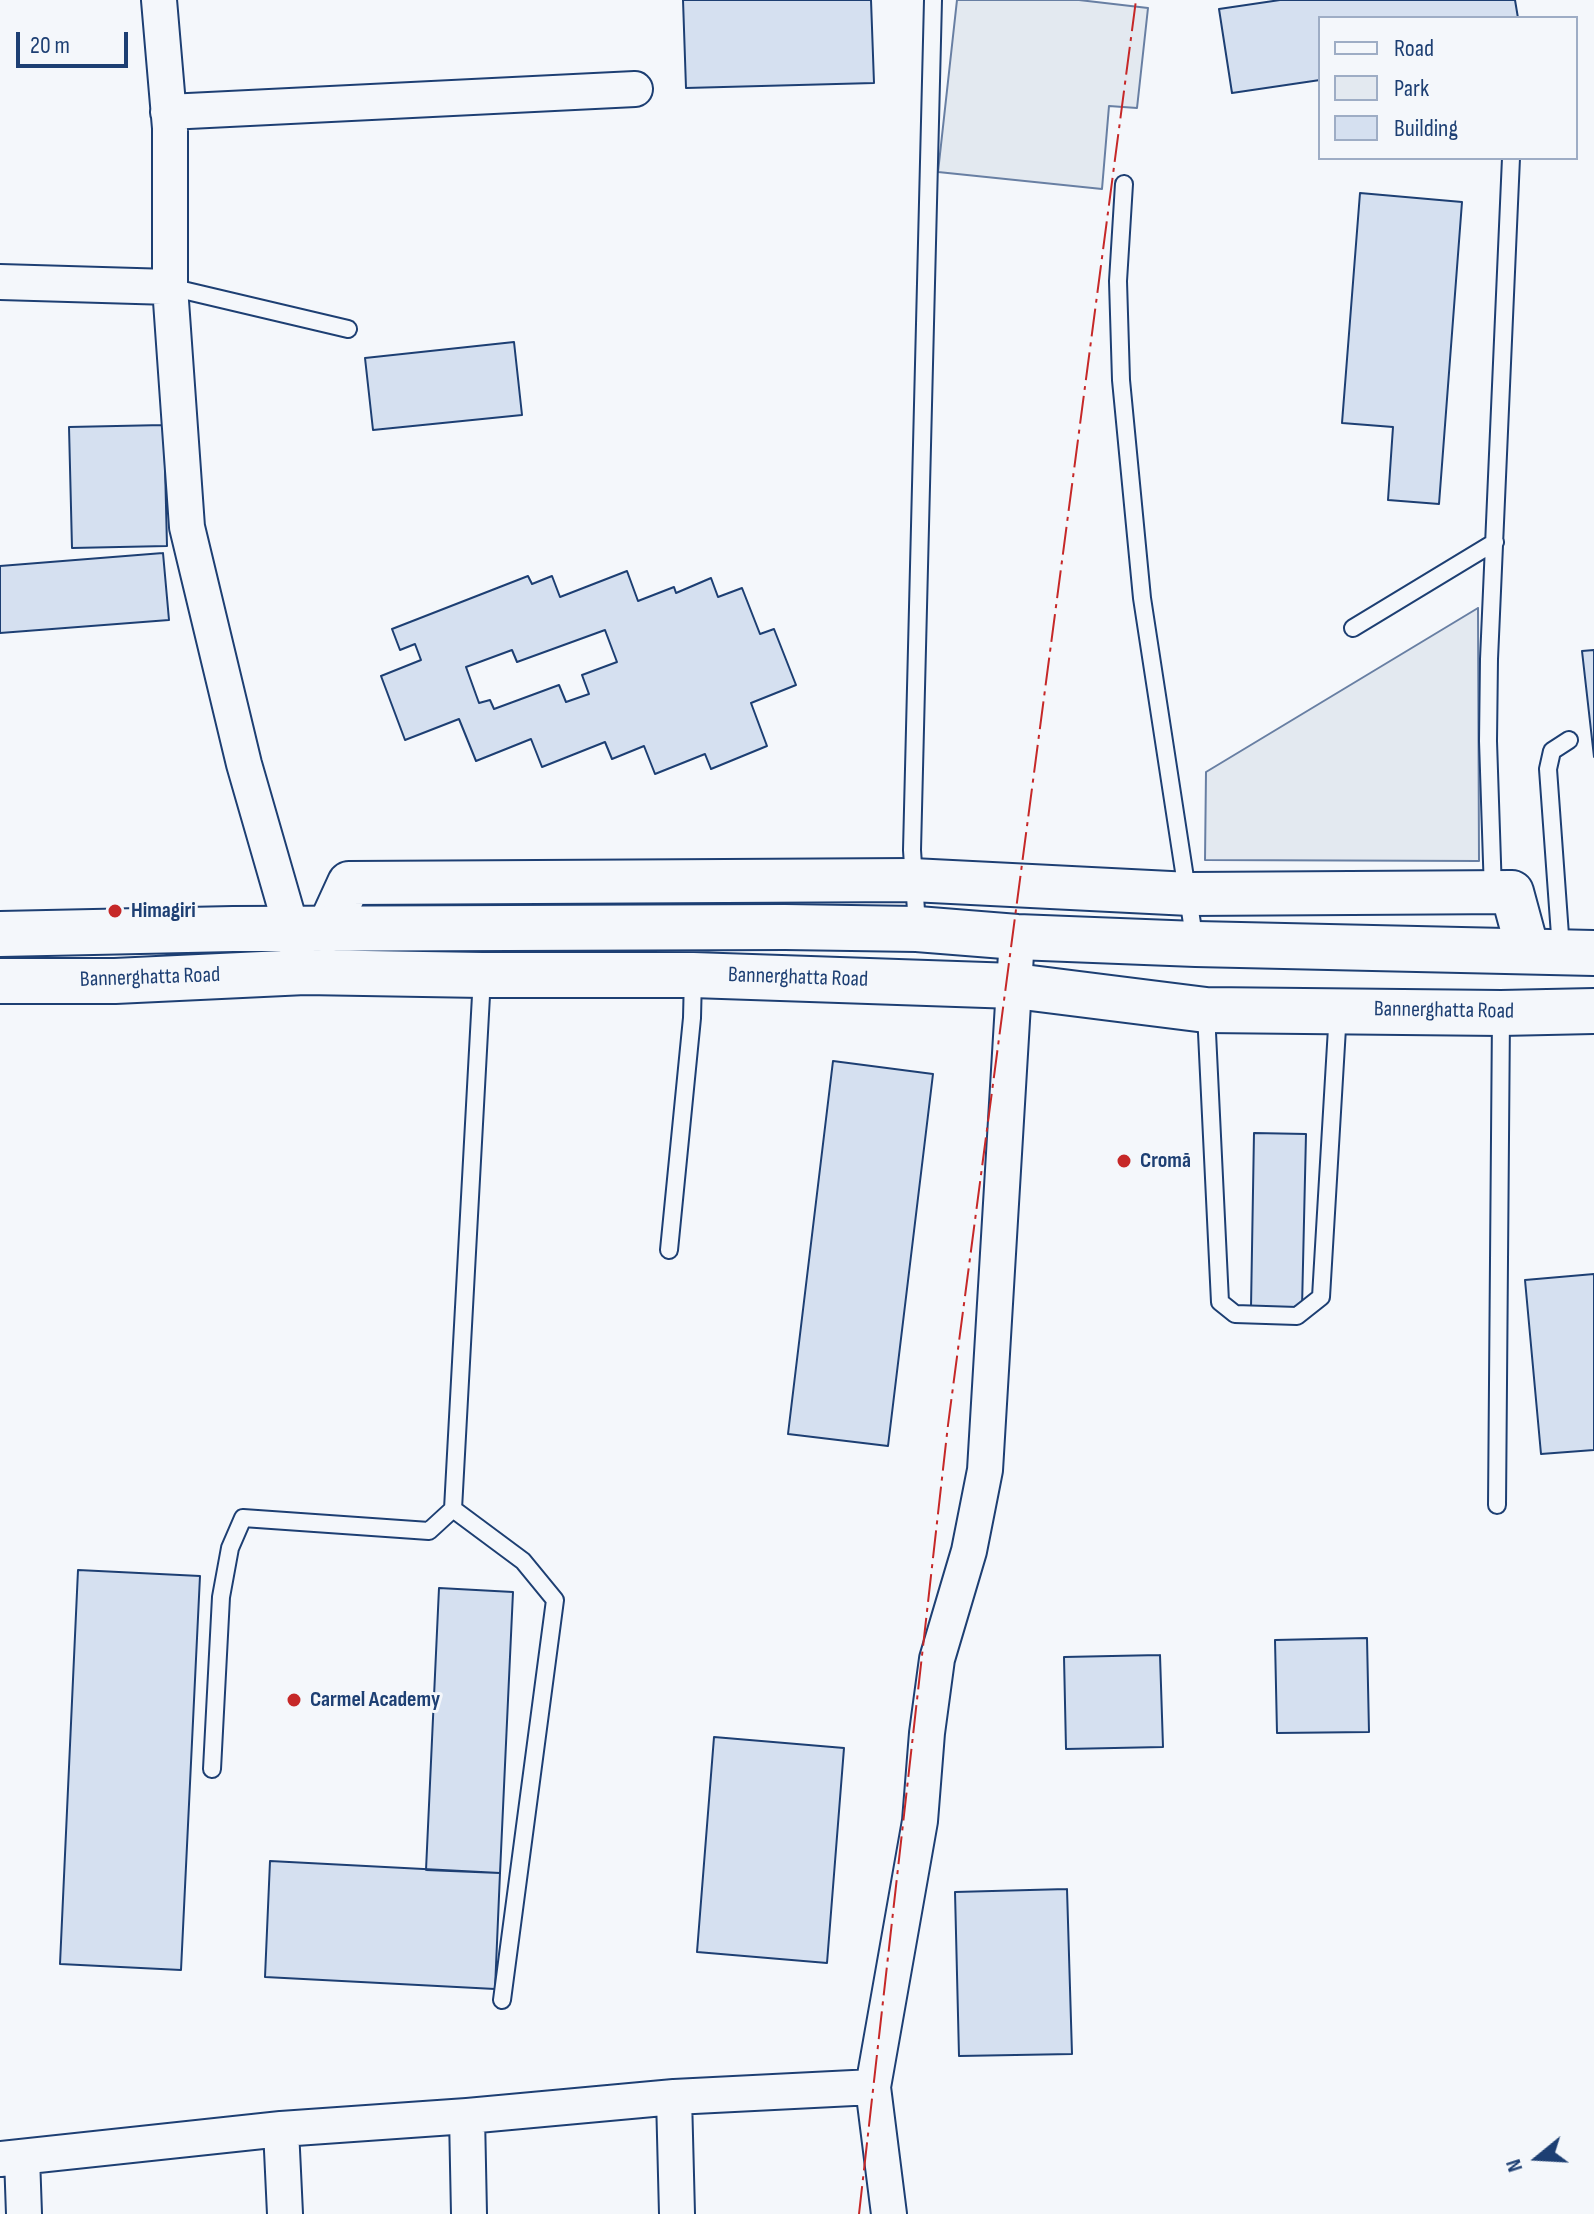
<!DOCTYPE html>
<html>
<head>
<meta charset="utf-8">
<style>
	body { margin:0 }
	#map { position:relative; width:1594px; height:2214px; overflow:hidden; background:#f4f7fb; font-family:"Sofia Sans Condensed",sans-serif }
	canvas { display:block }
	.legend { position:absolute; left:1318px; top:16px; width:260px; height:144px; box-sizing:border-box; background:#f4f7fb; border:2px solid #9eadc5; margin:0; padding:10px 14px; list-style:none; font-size:24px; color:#1d3f73 }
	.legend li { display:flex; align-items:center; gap:16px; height:40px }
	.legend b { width:40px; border:2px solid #9eadc5 }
	.north { position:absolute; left:1498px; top:2118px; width:80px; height:80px; -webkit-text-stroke:6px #f4f7fb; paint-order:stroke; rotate:252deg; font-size:22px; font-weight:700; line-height:32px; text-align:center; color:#1d3f73 }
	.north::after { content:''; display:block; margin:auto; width:28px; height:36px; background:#1d3f73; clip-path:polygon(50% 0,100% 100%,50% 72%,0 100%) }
	.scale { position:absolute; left:16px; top:32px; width:112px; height:36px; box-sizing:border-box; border:4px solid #1d3f73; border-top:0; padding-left:10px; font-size:24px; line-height:28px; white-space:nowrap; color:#1d3f73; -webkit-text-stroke:6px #f4f7fb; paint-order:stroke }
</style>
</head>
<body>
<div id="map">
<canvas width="1594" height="2214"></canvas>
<ul class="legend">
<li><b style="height:10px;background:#f4f7fb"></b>Road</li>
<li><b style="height:22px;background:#e3e9f0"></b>Park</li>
<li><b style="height:22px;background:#d5e0f0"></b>Building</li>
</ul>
<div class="north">N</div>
<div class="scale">20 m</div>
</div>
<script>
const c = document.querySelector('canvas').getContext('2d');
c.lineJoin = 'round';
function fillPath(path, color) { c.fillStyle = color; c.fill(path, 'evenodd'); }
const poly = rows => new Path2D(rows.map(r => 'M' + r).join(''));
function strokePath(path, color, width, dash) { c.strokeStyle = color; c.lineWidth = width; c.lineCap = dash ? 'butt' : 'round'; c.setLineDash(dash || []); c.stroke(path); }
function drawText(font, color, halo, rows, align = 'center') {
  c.font = font + ' "Sofia Sans Condensed",sans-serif'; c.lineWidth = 6; c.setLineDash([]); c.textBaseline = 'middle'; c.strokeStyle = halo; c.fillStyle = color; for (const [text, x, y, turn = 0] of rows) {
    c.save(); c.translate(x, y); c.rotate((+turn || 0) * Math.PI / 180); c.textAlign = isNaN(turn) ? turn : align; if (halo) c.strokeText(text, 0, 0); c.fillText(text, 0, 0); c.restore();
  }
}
const green = poly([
	[957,0,1079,0,1148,8,1137,108,1109,106,1102,189,938,172,957,0],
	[1478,608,1479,861,1205,860,1206,772,1478,608]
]);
fillPath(green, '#e3e9f0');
strokePath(green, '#687fa3', 2);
const building = poly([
	[683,0,871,0,874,83,686,88,683,0],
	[1280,0,1515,0,1518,18,1320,18,1320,80,1232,93,1219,9,1280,0],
	[1360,193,1462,202,1439,504,1388,500,1393,427,1342,423,1360,193],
	[514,342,522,415,373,430,365,358,514,342],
	[164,425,167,546,72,548,69,427,164,425],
	[163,553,169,620,0,633,0,566,163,553],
	[627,571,638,601,674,587,676,593,711,578,718,597,742,588,760,634,774,629,796,685,751,703,767,746,711,769,705,754,655,774,644,746,612,759,605,742,542,767,531,739,476,761,459,719,405,740,381,676,421,660,415,644,400,650,392,629,528,576,532,584,552,576,560,597,627,571],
	[605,630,617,662,582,675,589,694,566,702,559,685,494,709,490,700,479,703,466,667,512,650,517,662,605,630],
	[1594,650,1594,757,1582,651,1594,650],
	[833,1061,933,1074,888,1446,788,1434,833,1061],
	[1254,1133,1306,1134,1302,1308,1251,1307,1254,1133],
	[1594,1274,1594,1450,1541,1454,1525,1280,1594,1274],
	[78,1570,200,1576,181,1970,60,1964,78,1570],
	[439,1588,513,1592,500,1873,426,1870,439,1588],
	[1367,1638,1369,1732,1277,1733,1275,1640,1367,1638],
	[1160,1655,1163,1747,1066,1749,1064,1657,1160,1655],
	[714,1737,844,1748,827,1963,697,1952,714,1737],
	[270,1861,500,1873,495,1989,265,1977,270,1861],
	[1067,1889,1072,2054,959,2056,955,1892,1067,1889]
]);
fillPath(building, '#d5e0f0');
strokePath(building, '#1d3f73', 2);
const service = poly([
	[1124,184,1118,281,1121,380,1142,598,1195,943],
	[170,287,348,329],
	[1353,628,1495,542],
	[1493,892,1488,741,1489,659,1511,158],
	[917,926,912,850,933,0],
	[1561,949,1548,769,1552,751,1569,740],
	[1206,1012,1220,1302,1235,1314,1297,1316,1321,1297,1338,1011],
	[669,1250,692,1018,693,976],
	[1497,1505,1501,1015],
	[453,1509,523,1561,555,1600,502,2000],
	[212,1769,221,1597,230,1548,243,1518,429,1531,453,1509,482,977]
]);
const minor = poly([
	[159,0,170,128,170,287,187,527,244,764,297,948],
	[168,112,635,89],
	[0,282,170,287],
	[674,2097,677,2214],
	[467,2116,469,2214],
	[281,2129,285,2214],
	[22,2157,24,2214],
	[0,2159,281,2129,467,2116,674,2097,873,2087],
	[889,2214,873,2087,920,1821,927,1733,937,1659,969,1551,985,1470,1017,937]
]);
const tertiary = poly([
	[327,931,349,883,912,880,1190,894,1512,892,1528,951]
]);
const primary = poly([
	[0,934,233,929,785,927,917,929,1017,937,1196,944,1594,953],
	[0,981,115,981,305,972,482,975,693,975,1015,986,1206,1010,1501,1013,1594,1011]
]);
strokePath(service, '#1d3f73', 20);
strokePath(minor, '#1d3f73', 38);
strokePath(tertiary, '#1d3f73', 46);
strokePath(primary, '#1d3f73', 48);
strokePath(service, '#f4f7fb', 16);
strokePath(minor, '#f4f7fb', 34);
strokePath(tertiary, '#f4f7fb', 42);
strokePath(primary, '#f4f7fb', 44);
strokePath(poly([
	[859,2214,948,1425,1136,0]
]), '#c62828', 2, [28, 6, 4, 6]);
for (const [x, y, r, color] of [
	[115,911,8,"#c62828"],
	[1124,1161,8,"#c62828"],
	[294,1700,8,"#c62828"]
]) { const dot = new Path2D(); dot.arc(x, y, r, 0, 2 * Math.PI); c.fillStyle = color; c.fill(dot); strokePath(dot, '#f4f7fb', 3); }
drawText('bold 22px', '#1d3f73', '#f4f7fb', [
	["Himagiri",131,911],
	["Cromā",1140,1161],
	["Carmel Academy",310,1700]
], 'left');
drawText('22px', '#1d3f73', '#f4f7fb', [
	["Bannerghatta Road",150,978,-2],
	["Bannerghatta Road",798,978,2],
	["Bannerghatta Road",1444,1011,1]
]);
</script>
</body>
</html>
